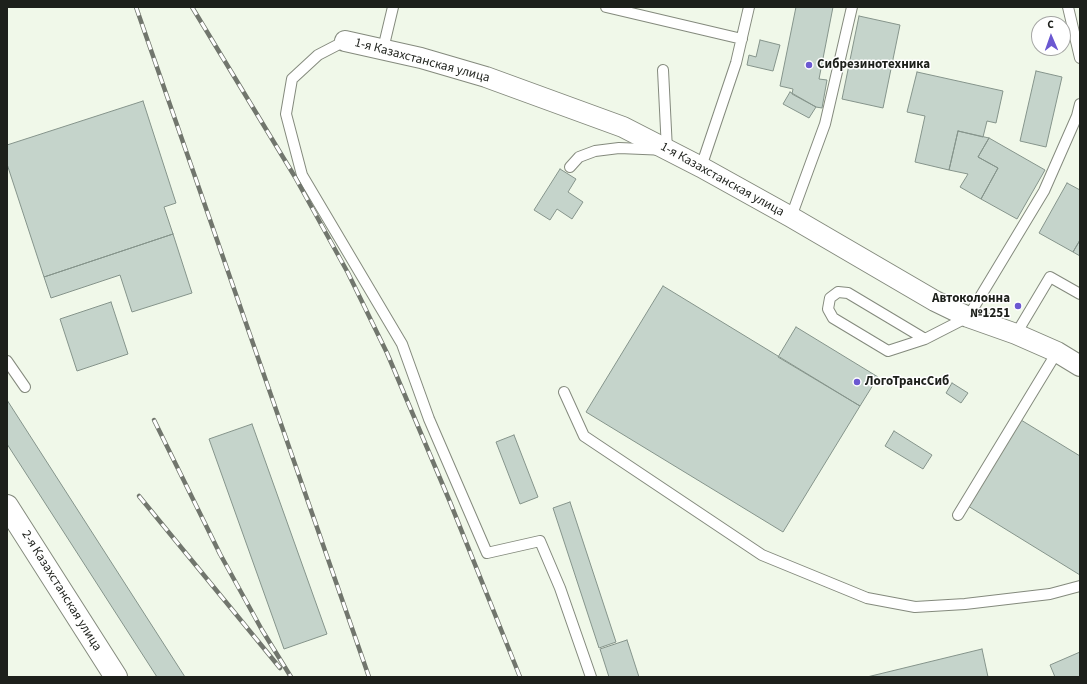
<!DOCTYPE html>
<html>
<head>
<meta charset="utf-8">
<style>
	body { margin:0 }
	#map { position:relative; width:1087px; height:684px; overflow:hidden; background:#f0f8e9; font-family:"Source Sans 3",sans-serif }
	canvas { display:block }
	.frame { position:absolute; inset:0; border:8px solid #1d201b; pointer-events:none }
	.north { position:absolute; left:1031px; top:16px; width:40px; height:40px; box-sizing:border-box; background:#fff; border:1px solid #a5a6a4; border-radius:50%; rotate:358deg; font-size:11px; font-weight:700; line-height:16px; text-align:center; color:#1d201b }
	.north::after { content:''; display:block; margin:auto; width:14px; height:18px; background:#6b58d1; clip-path:polygon(50% 0,100% 100%,50% 72%,0 100%) }
</style>
</head>
<body>
<div id="map">
<canvas width="1087" height="684"></canvas>
<div class="frame"></div>
<div class="north">С</div>
</div>
<script>
const c = document.querySelector('canvas').getContext('2d');
c.lineJoin = 'round';
function fillPath(path, color) { c.fillStyle = color; c.fill(path, 'evenodd'); }
const poly = rows => new Path2D(rows.map(r => 'M' + r).join(''));
function strokePath(path, color, width, dash) { c.strokeStyle = color; c.lineWidth = width; c.lineCap = dash ? 'butt' : 'round'; c.setLineDash(dash || []); c.stroke(path); }
function drawText(font, color, halo, rows, align = 'center') {
  c.font = font + ' "Source Sans 3",sans-serif'; c.lineWidth = 3; c.setLineDash([]); c.textBaseline = 'middle'; c.strokeStyle = halo; c.fillStyle = color; for (const [text, x, y, turn = 0] of rows) {
    c.save(); c.translate(x, y); c.rotate((+turn || 0) * Math.PI / 180); c.textAlign = isNaN(turn) ? turn : align; if (halo) c.strokeText(text, 0, 0); c.fillText(text, 0, 0); c.restore();
  }
}
const building = poly([
	[796,7,833,7,819,79,827,80,822,108,816,107,792,94,793,89,780,86,796,7],
	[859,16,900,25,883,108,842,99,859,16],
	[760,40,780,45,773,71,747,65,749,55,756,57,760,40],
	[1036,71,1062,77,1046,147,1020,141,1036,71],
	[917,72,1003,91,996,123,987,121,983,137,958,131,949,170,915,162,925,116,907,112,917,72],
	[790,92,816,107,809,118,783,104,790,92],
	[143,101,176,203,164,207,173,234,44,277,7,164,7,145,143,101],
	[958,131,989,138,978,157,998,168,981,199,960,187,968,174,949,170,958,131],
	[989,138,1045,170,1017,219,981,199,998,168,978,157,989,138],
	[560,169,576,179,568,192,583,202,572,219,557,209,550,220,534,210,560,169],
	[1067,183,1080,190,1080,240,1073,252,1039,233,1067,183],
	[173,234,192,293,132,312,120,275,51,298,44,277,173,234],
	[1080,240,1080,256,1073,252,1080,240],
	[663,286,860,406,783,532,586,412,663,286],
	[111,302,128,354,77,371,60,319,111,302],
	[796,327,878,377,860,406,778,357,796,327],
	[952,383,968,393,961,403,946,393,952,383],
	[7,400,185,677,157,677,7,444,7,400],
	[1021,420,1080,456,1080,575,968,506,1021,420],
	[252,424,327,634,284,649,209,439,252,424],
	[894,431,932,455,923,469,885,446,894,431],
	[514,435,538,497,520,504,496,442,514,435],
	[570,502,616,642,599,648,553,508,570,502],
	[627,640,639,677,609,677,600,649,627,640],
	[982,649,988,677,867,677,982,649],
	[1080,652,1080,677,1055,677,1050,665,1080,652]
]);
fillPath(building, '#c5d4cb');
strokePath(building, '#85948b', 1);
const lane = poly([
	[606,7,742,39],
	[1068,7,1080,58],
	[345,41,318,55,292,79,286,114,302,175,402,344,429,419,487,553,540,541,560,588,591,677],
	[383,49,393,7],
	[570,167,579,157,595,151,619,148,667,150,663,70],
	[701,167,736,63,749,7],
	[791,217,825,124,852,7],
	[1016,334,1050,277,1080,294],
	[925,339,848,293,838,292,830,298,828,309,833,318,888,351,925,339,968,317,1044,191,1077,116,1080,104],
	[7,361,25,387],
	[564,392,584,436,762,555,867,598,915,607,965,604,1050,594,1080,586],
	[958,515,1057,352]
]);
const street = poly([
	[345,41,421,58,486,77,623,127,701,167,791,217,935,301,968,317,1016,334,1057,352,1080,366]
]);
const secondary = poly([
	[7,506,116,677]
]);
strokePath(lane, '#848a7d', 12);
strokePath(street, '#848a7d', 22);
strokePath(secondary, '#848a7d', 24);
strokePath(lane, '#fff', 10);
strokePath(street, '#fff', 20);
strokePath(secondary, '#fff', 22);
const rail = poly([
	[136,7,369,677],
	[192,7,295,177,348,273,387,353,450,502,520,677],
	[154,420,220,554,262,630,291,677],
	[139,496,280,668]
]);
strokePath(rail, '#71766d', 4.5);
strokePath(rail, '#fff', 3, [9]);
for (const [x, y, r, color] of [
	[809,65,4,"#6b58d1"],
	[1018,306,4,"#6b58d1"],
	[857,382,4,"#6b58d1"]
]) { const dot = new Path2D(); dot.arc(x, y, r, 0, 2 * Math.PI); c.fillStyle = color; c.fill(dot); strokePath(dot, '#fff', 1.5); }
drawText('13px', '#1d201b', '#fff', [
	["1-я Казахстанская улица",422,61,15],
	["1-я Казахстанская улица",722,180,29],
	["2-я Казахстанская улица",61,591,58]
]);
drawText('bold 13px', '#1d201b', '#fff', [
	["Сибрезинотехника",817,65],
	["Автоколонна",1010,299,"right"],
	["№1251",1010,314,"right"],
	["ЛогоТрансСиб",865,382]
], 'left');
</script>
</body>
</html>
